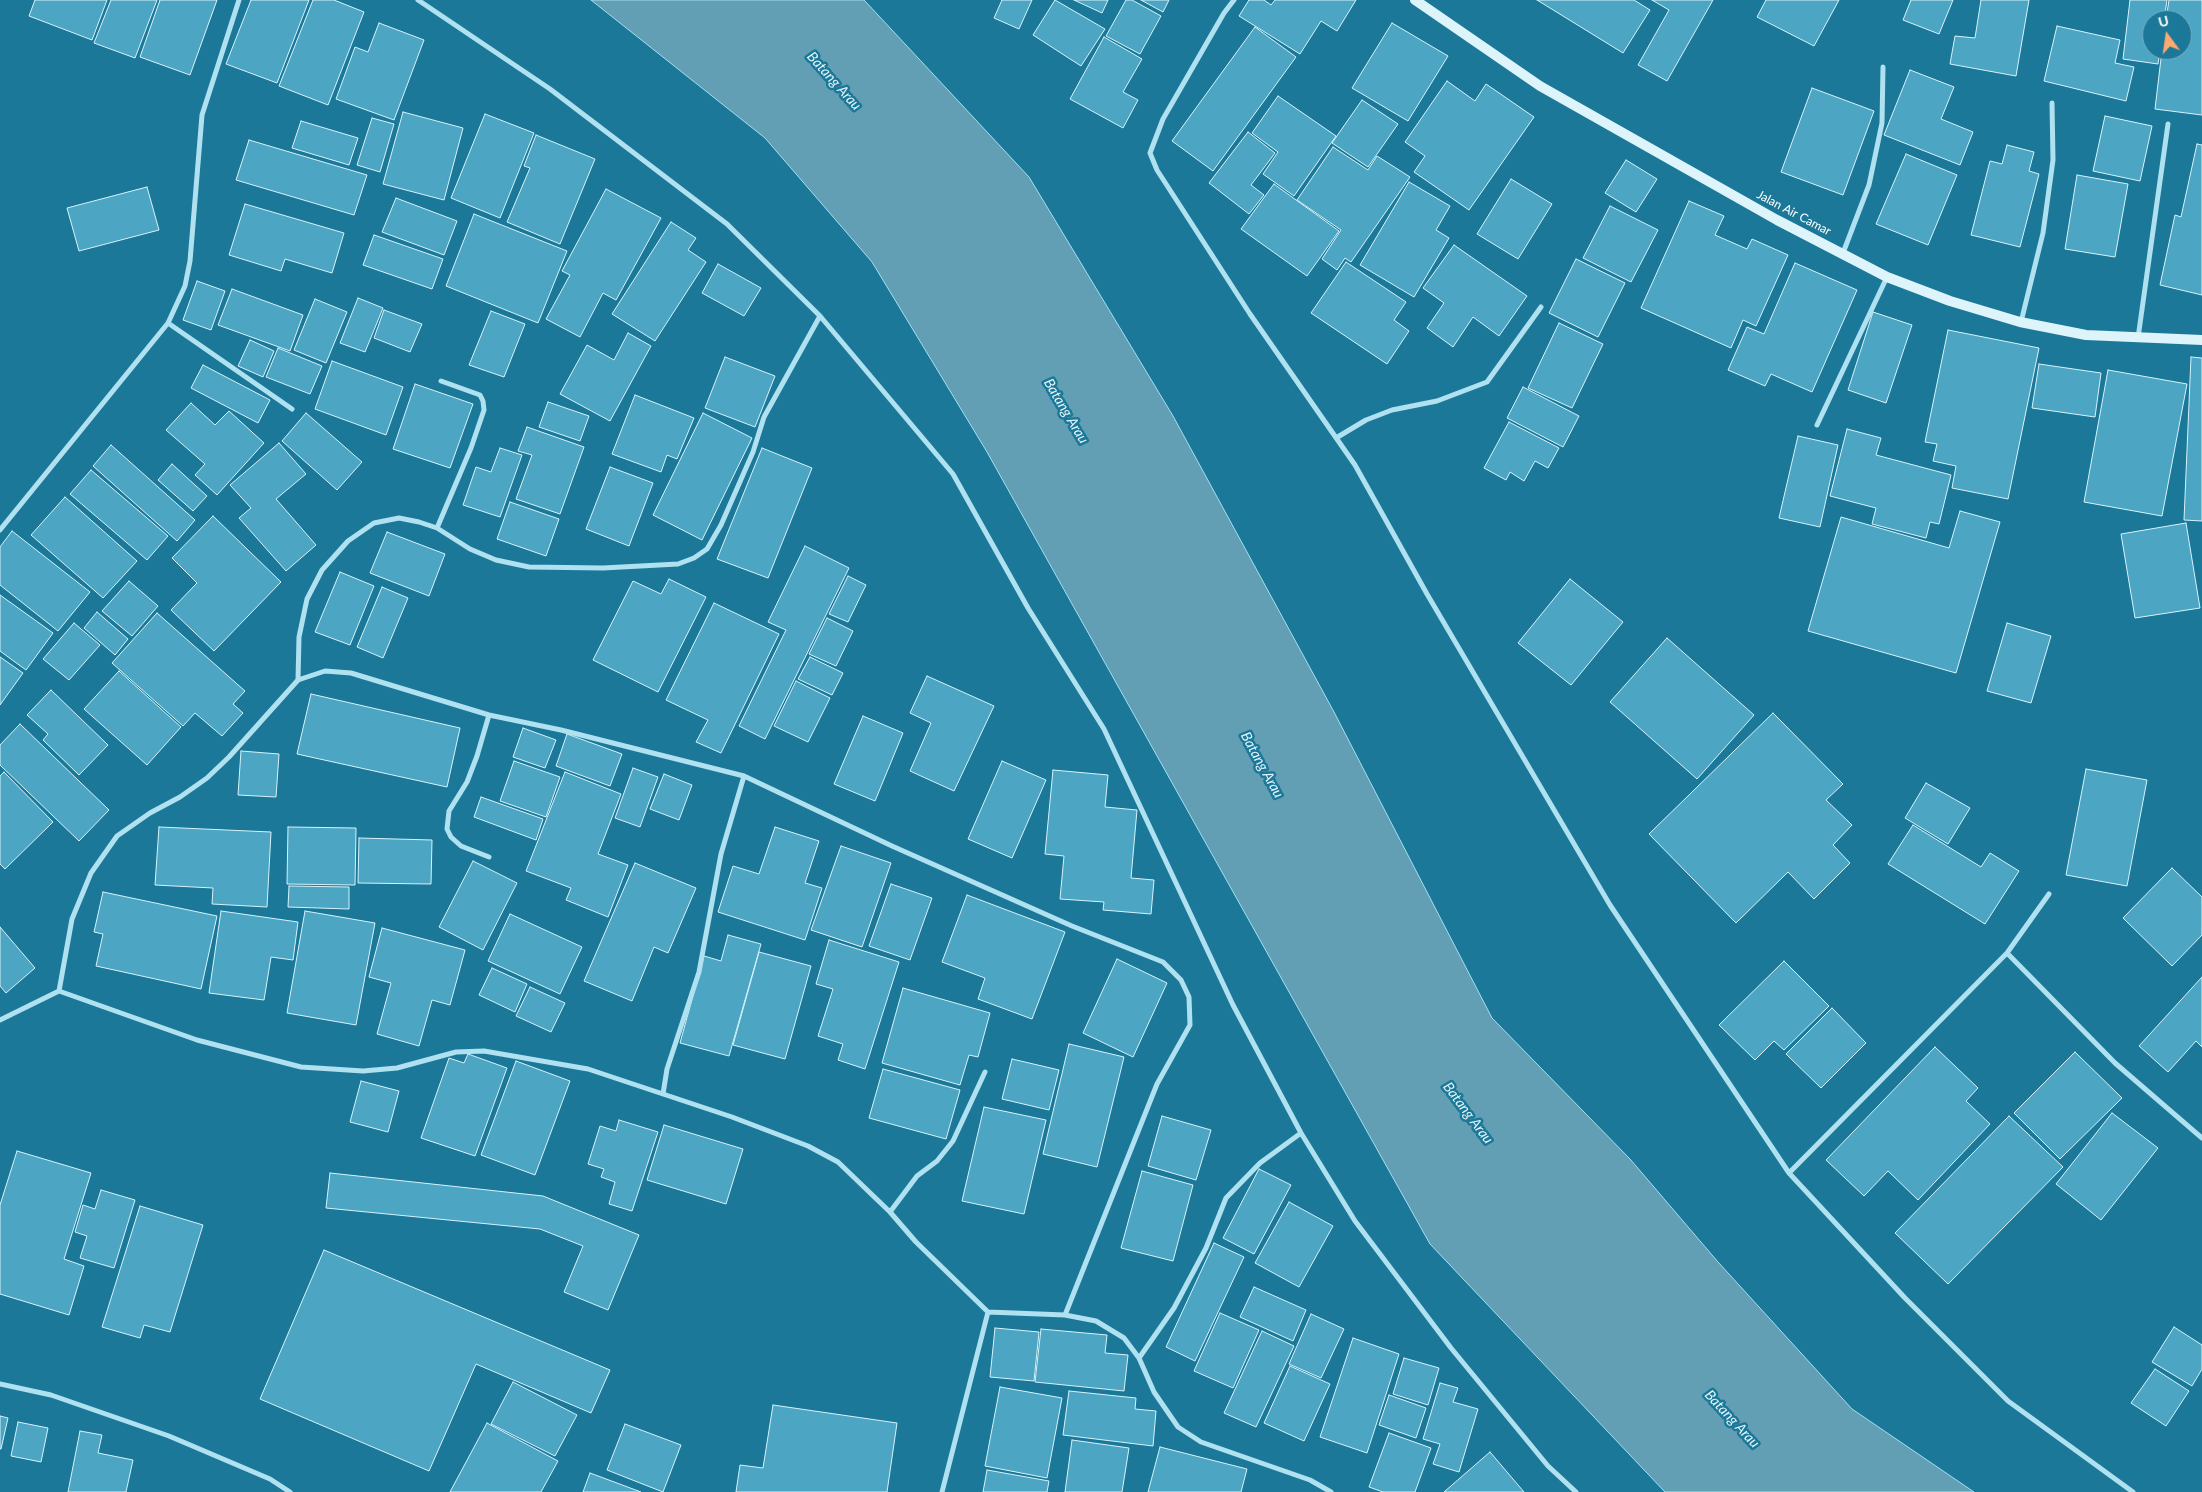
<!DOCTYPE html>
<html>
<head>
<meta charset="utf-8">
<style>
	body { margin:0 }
	#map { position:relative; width:2202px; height:1492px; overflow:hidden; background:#1b7898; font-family:Lato,sans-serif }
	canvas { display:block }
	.north { position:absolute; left:2142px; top:10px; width:50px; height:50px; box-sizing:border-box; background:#1b7898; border:1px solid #76aec1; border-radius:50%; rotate:346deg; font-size:14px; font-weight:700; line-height:20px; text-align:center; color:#fff }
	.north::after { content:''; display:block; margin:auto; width:18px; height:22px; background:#ffa86f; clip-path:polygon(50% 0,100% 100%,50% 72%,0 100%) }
</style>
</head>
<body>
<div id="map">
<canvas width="2202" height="1492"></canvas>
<div class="north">U</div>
</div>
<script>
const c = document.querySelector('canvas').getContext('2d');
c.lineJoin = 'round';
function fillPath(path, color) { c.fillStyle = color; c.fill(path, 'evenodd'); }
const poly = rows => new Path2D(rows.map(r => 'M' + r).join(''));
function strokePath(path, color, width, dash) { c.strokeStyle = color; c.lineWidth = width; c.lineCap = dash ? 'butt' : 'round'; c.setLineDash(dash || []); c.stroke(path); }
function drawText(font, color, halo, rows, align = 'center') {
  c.font = font + ' Lato,sans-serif'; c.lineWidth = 5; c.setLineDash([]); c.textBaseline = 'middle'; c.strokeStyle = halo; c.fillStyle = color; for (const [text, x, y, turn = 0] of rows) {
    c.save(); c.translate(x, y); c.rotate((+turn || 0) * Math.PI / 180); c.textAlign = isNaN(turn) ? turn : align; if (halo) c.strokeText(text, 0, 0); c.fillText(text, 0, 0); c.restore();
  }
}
const water = poly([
	[591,0,864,0,1029,177,1173,416,1334,712,1492,1018,1630,1159,1718,1262,1852,1409,1974,1492,1665,1492,1430,1244,987,452,872,262,765,138,591,0]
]);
fillPath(water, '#639fb4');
strokePath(water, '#a2e0f2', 1);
const building = poly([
	[35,0,107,0,92,40,29,16,35,0],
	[111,0,157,0,135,58,94,43,111,0],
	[160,0,217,0,190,75,140,57,160,0],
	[251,0,309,0,277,83,226,64,251,0],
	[313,0,334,0,364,12,328,105,279,86,313,0],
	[1002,0,1032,0,1019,29,994,18,1002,0],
	[1055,0,1105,29,1081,66,1033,35,1055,0],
	[1074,0,1108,0,1102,13,1074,0],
	[1126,0,1132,0,1161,16,1140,54,1106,36,1126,0],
	[1141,0,1169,0,1163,12,1141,0],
	[1249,0,1264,0,1271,5,1275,0,1356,0,1337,31,1321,21,1300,54,1239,16,1249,0],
	[1537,0,1634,0,1650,10,1623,53,1537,0],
	[1652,0,1713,0,1667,81,1638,65,1669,10,1652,0],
	[1766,0,1839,0,1814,46,1757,17,1766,0],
	[1911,0,1953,0,1939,34,1903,20,1911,0],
	[1981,0,2029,0,2016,76,1950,64,1955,36,1975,38,1981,0],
	[2130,0,2167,0,2164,20,2152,20,2152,50,2160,50,2158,64,2123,59,2130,0],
	[2169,0,2202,0,2202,115,2155,109,2162,50,2182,50,2182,20,2166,20,2169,0],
	[379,23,424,40,394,120,336,99,355,47,368,52,379,23],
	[1392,23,1448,56,1408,121,1352,88,1392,23],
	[2057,26,2120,40,2115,63,2134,67,2126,101,2044,81,2057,26],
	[1255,27,1296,57,1213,171,1172,141,1255,27],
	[1104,37,1142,59,1123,92,1138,100,1123,128,1070,99,1104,37],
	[1910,70,1954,87,1941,119,1973,132,1960,165,1884,135,1910,70],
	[1447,81,1475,101,1486,84,1534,117,1469,210,1414,172,1425,156,1405,142,1447,81],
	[1812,88,1874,111,1843,195,1781,172,1812,88],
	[1278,96,1336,136,1294,196,1263,174,1278,152,1252,133,1278,96],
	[1362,100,1398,124,1368,167,1332,143,1362,100],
	[403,112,463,128,444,200,383,184,403,112],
	[485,114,534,133,500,218,451,198,485,114],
	[2105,116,2152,126,2140,181,2093,171,2105,116],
	[372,118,394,124,380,172,357,165,372,118],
	[301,121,358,138,349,165,292,148,301,121],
	[1248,132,1275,153,1251,185,1264,195,1249,214,1209,183,1248,132],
	[536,135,595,159,560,244,507,222,530,168,524,166,536,135],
	[249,140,367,175,354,215,236,180,249,140],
	[2197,144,2202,145,2202,295,2160,285,2175,215,2181,217,2197,144],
	[2007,145,2034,152,2029,171,2039,174,2020,247,1971,235,1990,161,2002,164,2007,145],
	[1333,147,1368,170,1377,156,1410,177,1351,262,1345,258,1337,270,1322,259,1341,230,1297,200,1333,147],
	[1906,154,1957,175,1928,245,1876,224,1906,154],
	[1626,160,1657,179,1636,212,1605,193,1626,160],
	[2077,175,2128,184,2115,257,2065,249,2077,175],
	[1511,179,1552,204,1518,259,1477,234,1511,179],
	[1409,182,1450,206,1436,230,1449,238,1414,297,1360,265,1409,182],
	[1274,184,1339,231,1307,276,1241,229,1274,184],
	[147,187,159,230,79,251,67,208,147,187],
	[606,189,661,218,616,300,603,293,580,337,546,319,570,275,562,271,606,189],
	[396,198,457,221,444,255,382,232,396,198],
	[1689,201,1724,216,1715,235,1747,249,1752,239,1788,255,1756,326,1743,320,1731,348,1641,308,1689,201],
	[245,204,344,233,332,273,285,259,281,271,229,255,245,204],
	[1610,206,1658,230,1631,282,1583,258,1610,206],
	[474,214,567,251,538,323,446,286,474,214],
	[671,222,696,238,688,250,706,262,655,341,612,314,671,222],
	[374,235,443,259,432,289,363,265,374,235],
	[1454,245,1527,296,1499,336,1473,317,1453,347,1427,328,1444,303,1423,288,1454,245],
	[1576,259,1625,283,1598,337,1549,313,1576,259],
	[1346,262,1406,302,1394,320,1409,331,1387,364,1311,313,1346,262],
	[1795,263,1857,290,1812,392,1771,374,1765,386,1728,370,1747,327,1764,334,1795,263],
	[718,264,761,288,744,316,702,293,718,264],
	[197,281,225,291,211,330,183,320,197,281],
	[232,289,303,315,290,351,218,325,232,289],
	[358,298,383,308,365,352,340,343,358,298],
	[315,299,347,312,326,363,294,350,315,299],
	[384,310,422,324,410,352,374,338,384,310],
	[491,311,525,324,504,377,469,365,491,311],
	[1873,312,1912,325,1886,403,1848,390,1873,312],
	[1559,323,1603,344,1572,408,1528,388,1559,323],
	[1948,330,2039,348,2008,499,1952,488,1956,466,1933,461,1937,444,1925,442,1948,330],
	[628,333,651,346,610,421,560,394,587,345,614,360,628,333],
	[250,340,274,351,263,377,238,366,250,340],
	[278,348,322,366,310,394,266,377,278,348],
	[725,357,775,376,755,427,705,408,725,357],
	[2191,357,2202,358,2202,521,2184,520,2191,357],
	[332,361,403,387,386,435,315,409,332,361],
	[2039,364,2101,373,2095,417,2032,408,2039,364],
	[203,365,270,400,258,423,191,388,203,365],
	[2108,370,2187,384,2162,516,2084,502,2108,370],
	[415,384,473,404,450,468,393,449,415,384],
	[1523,387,1579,416,1563,447,1507,418,1523,387],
	[635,395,694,418,677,459,667,455,661,472,612,454,635,395],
	[548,402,589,416,580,441,539,427,548,402],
	[191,403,215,425,229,411,264,443,217,495,195,475,205,464,166,430,191,403],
	[306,413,362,462,337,490,282,441,306,413],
	[703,413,752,438,702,540,653,515,703,413],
	[1509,422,1559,448,1548,468,1535,461,1524,481,1510,472,1506,480,1484,468,1509,422],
	[527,427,584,447,560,514,516,499,532,455,518,451,527,427],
	[1847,429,1881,438,1876,455,1951,475,1939,524,1930,522,1926,538,1872,524,1876,508,1830,496,1847,429],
	[1798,436,1838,445,1820,527,1779,518,1798,436],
	[279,443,306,474,276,499,316,545,286,571,239,518,251,508,230,485,279,443],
	[111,445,195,520,177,541,93,466,111,445],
	[500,448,522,455,500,517,463,505,476,467,491,472,500,448],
	[762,448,812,468,768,578,717,559,762,448],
	[172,464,207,496,193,511,158,480,172,464],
	[610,467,653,483,629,546,586,529,610,467],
	[91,470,168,536,147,560,70,494,91,470],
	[65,497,137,561,103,598,31,535,65,497],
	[510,502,559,519,546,556,497,539,510,502],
	[1960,511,2000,522,1956,673,1808,631,1841,517,1949,548,1960,511],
	[213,516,281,582,214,651,171,610,197,583,172,558,213,516],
	[2186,523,2200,608,2135,618,2121,534,2186,523],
	[12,531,90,592,58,631,0,585,0,547,12,531],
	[387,532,445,554,429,596,370,573,387,532],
	[805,546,849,568,765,739,739,726,786,630,768,622,805,546],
	[340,572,374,586,350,645,315,632,340,572],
	[848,576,866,585,848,622,829,614,848,576],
	[669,579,706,597,658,692,593,660,633,581,661,594,669,579],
	[1570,579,1623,622,1571,685,1518,643,1570,579],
	[129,581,158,606,132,636,102,611,129,581],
	[382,587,408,598,383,658,357,647,382,587],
	[0,595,53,633,26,670,0,651,0,595],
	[714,603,779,634,721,753,696,742,708,720,666,700,714,603],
	[97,612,128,639,115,655,84,628,97,612],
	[157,613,245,691,233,704,243,713,222,736,195,713,183,726,112,663,157,613],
	[827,618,853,631,836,666,809,654,827,618],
	[74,623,100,645,69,680,43,659,74,623],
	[2007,623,2051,636,2031,703,1987,691,2007,623],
	[1667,638,1754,715,1697,779,1610,702,1667,638],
	[0,657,23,673,0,705,0,657],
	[810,657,843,673,832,695,798,679,810,657],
	[119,671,181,727,147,765,84,709,119,671],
	[927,676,994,706,954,791,910,771,931,723,910,713,927,676],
	[796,681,830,698,808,742,774,726,796,681],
	[51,690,108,745,79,775,43,740,48,734,27,715,51,690],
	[311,694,460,728,447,787,297,754,311,694],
	[1773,713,1843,784,1826,800,1852,825,1833,845,1850,863,1814,899,1788,872,1736,923,1649,834,1773,713],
	[863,716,903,733,875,801,834,784,863,716],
	[20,724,109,810,79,841,0,765,0,745,20,724],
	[523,728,556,740,545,768,513,757,523,728],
	[567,734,622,754,610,786,556,766,567,734],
	[241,751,279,754,276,797,238,795,241,751],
	[514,761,560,777,546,817,500,801,514,761],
	[1002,761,1046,780,1012,858,968,839,1002,761],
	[633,768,658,777,640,827,615,818,633,768],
	[2086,769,2147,780,2127,886,2066,875,2086,769],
	[1053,770,1108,775,1105,807,1137,810,1131,878,1154,880,1151,914,1103,910,1104,902,1060,899,1064,856,1045,854,1053,770],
	[4,772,53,822,5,869,0,864,0,776,4,772],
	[565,772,621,794,598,854,628,865,608,917,566,900,571,888,526,871,565,772],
	[664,774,692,785,679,820,650,809,664,774],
	[1926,783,1970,808,1948,844,1905,818,1926,783],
	[481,797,543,819,536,840,474,817,481,797],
	[1913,825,1981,867,1990,853,2019,871,1985,924,1888,864,1913,825],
	[159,827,271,832,267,907,212,904,213,888,155,885,159,827],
	[288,827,356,828,355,885,287,884,288,827],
	[775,827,819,841,805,883,822,888,805,940,718,912,733,866,759,874,775,827],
	[359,838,432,840,431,884,358,883,359,838],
	[841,846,891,863,862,947,811,930,841,846],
	[473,861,517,883,483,950,439,927,473,861],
	[635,863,696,888,668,953,654,947,632,1001,584,981,635,863],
	[2172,868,2202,897,2202,935,2172,966,2123,918,2172,868],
	[891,884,932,898,910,960,869,946,891,884],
	[289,886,349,887,349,909,288,907,289,886],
	[103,892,217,916,201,989,96,966,103,934,94,932,103,892],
	[967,895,1065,932,1032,1019,978,999,985,978,942,962,967,895],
	[221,911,298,922,293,960,271,957,264,1000,209,993,221,911],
	[305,911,375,923,356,1025,287,1013,305,911],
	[510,914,582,947,560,994,488,961,510,914],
	[0,927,35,968,6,993,0,986,0,927],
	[382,928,465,950,450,1005,432,1000,419,1046,377,1034,391,983,369,977,382,928],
	[728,935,761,944,729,1056,680,1043,704,956,721,961,728,935],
	[829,940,899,962,865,1069,838,1060,843,1044,818,1036,833,989,816,984,829,940],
	[759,952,811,966,785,1059,733,1045,759,952],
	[1117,959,1167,983,1133,1057,1083,1033,1117,959],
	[1784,961,1829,1006,1784,1050,1774,1041,1755,1060,1719,1025,1784,961],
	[492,968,527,984,515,1012,479,995,492,968],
	[2202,977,2202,1047,2196,1041,2168,1072,2139,1046,2202,977],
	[530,987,565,1003,551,1032,516,1016,530,987],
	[903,988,990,1013,978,1057,969,1055,960,1085,882,1063,903,988],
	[1832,1008,1866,1043,1821,1088,1786,1054,1832,1008],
	[1069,1044,1124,1057,1097,1167,1043,1154,1069,1044],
	[1935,1047,1978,1088,1966,1101,1990,1124,1918,1200,1888,1171,1864,1196,1826,1160,1935,1047],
	[2075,1052,2122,1098,2060,1159,2014,1113,2075,1052],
	[468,1054,507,1068,475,1156,421,1138,449,1058,464,1063,468,1054],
	[1012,1059,1059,1070,1049,1110,1002,1099,1012,1059],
	[516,1061,570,1081,535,1175,481,1155,516,1061],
	[883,1069,960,1090,946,1139,869,1118,883,1069],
	[361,1081,399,1091,388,1132,350,1122,361,1081],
	[984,1107,1046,1120,1024,1214,962,1201,984,1107],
	[2112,1113,2158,1148,2101,1220,2056,1184,2112,1113],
	[1162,1116,1211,1130,1196,1180,1148,1166,1162,1116],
	[2009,1116,2063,1167,1948,1284,1895,1233,2009,1116],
	[619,1120,658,1132,632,1211,609,1204,615,1182,601,1177,604,1169,588,1164,600,1126,616,1131,619,1120],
	[664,1125,743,1149,726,1204,647,1180,664,1125],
	[17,1151,91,1173,64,1259,84,1266,69,1315,0,1294,0,1205,17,1151],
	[1259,1169,1291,1185,1254,1254,1223,1238,1259,1169],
	[1142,1171,1193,1185,1173,1261,1121,1248,1142,1171],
	[330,1173,543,1196,639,1235,608,1310,564,1292,583,1246,540,1229,326,1208,330,1173],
	[101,1190,135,1200,114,1268,80,1258,87,1236,75,1232,83,1205,95,1209,101,1190],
	[1289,1202,1333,1226,1299,1287,1255,1263,1289,1202],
	[140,1206,203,1225,170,1332,144,1325,140,1338,102,1327,140,1206],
	[1214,1243,1244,1257,1195,1361,1166,1347,1214,1243],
	[324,1250,610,1370,591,1413,476,1364,429,1471,260,1399,324,1250],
	[1254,1287,1306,1310,1293,1341,1240,1317,1254,1287],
	[1220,1313,1259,1330,1233,1388,1194,1371,1220,1313],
	[1311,1314,1344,1329,1321,1378,1289,1364,1311,1314],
	[2174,1327,2202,1345,2202,1369,2192,1386,2152,1362,2174,1327],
	[995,1328,1039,1332,1034,1381,990,1377,995,1328],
	[1041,1329,1107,1335,1105,1353,1128,1355,1124,1391,1035,1382,1041,1329],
	[1262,1331,1294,1346,1256,1427,1224,1413,1262,1331],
	[1353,1338,1399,1354,1367,1453,1320,1437,1353,1338],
	[1404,1358,1439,1368,1428,1405,1393,1394,1404,1358],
	[1290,1366,1330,1384,1304,1441,1264,1423,1290,1366],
	[2155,1369,2189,1391,2166,1426,2131,1403,2155,1369],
	[513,1382,577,1415,555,1456,491,1424,513,1382],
	[1440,1383,1458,1388,1453,1402,1478,1409,1459,1472,1433,1464,1440,1444,1423,1439,1440,1383],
	[1000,1387,1062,1398,1047,1478,985,1466,1000,1387],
	[1069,1391,1136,1398,1135,1409,1156,1411,1153,1446,1063,1435,1069,1391],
	[1389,1395,1426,1408,1416,1438,1379,1425,1389,1395],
	[773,1405,897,1423,887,1492,736,1492,740,1465,763,1468,773,1405],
	[0,1416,8,1418,1,1449,0,1449,0,1416],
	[18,1422,48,1428,41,1462,11,1456,18,1422],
	[487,1423,558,1461,541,1492,450,1492,487,1423],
	[625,1424,681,1445,663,1492,607,1470,625,1424],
	[80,1431,102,1435,98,1453,133,1460,126,1492,68,1492,80,1431],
	[1389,1433,1431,1448,1415,1492,1383,1492,1369,1487,1389,1433],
	[1072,1440,1129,1448,1122,1492,1065,1492,1072,1440],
	[1160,1447,1247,1469,1241,1492,1148,1492,1160,1447],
	[1490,1452,1524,1492,1444,1492,1490,1452],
	[987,1470,1049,1481,1047,1492,983,1492,987,1470],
	[590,1473,641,1492,583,1492,590,1473]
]);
fillPath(building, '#4ca5c2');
strokePath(building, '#d6f3fb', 1);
strokePath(poly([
	[418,0,550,89,727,224,820,316,953,474,1028,608,1104,729,1233,1005,1301,1133,1355,1221,1451,1348,1548,1466,1576,1492],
	[1234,0,1224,13,1163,119,1150,153,1157,170,1250,314,1355,465,1427,594,1610,905,1789,1173,1905,1298,2008,1401,2133,1492],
	[1843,253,1869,185,1882,123,1883,67],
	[2021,322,2043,233,2053,160,2052,103],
	[168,323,292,409],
	[2138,338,2168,124],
	[1817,425,1887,277],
	[1336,438,1366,420,1392,410,1437,401,1487,382,1541,307],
	[437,528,471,448,484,410,483,401,480,395,441,381],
	[0,530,168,323,185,286,190,261,202,115,239,0],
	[298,680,299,637,307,599,322,570,348,541,374,523,399,518,419,522,437,528,470,549,496,560,529,567,603,568,678,564,694,558,707,549,721,525,753,452,764,417,820,316],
	[489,857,461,846,451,837,447,829,449,811,467,782,477,756,489,715],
	[2007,953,2115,1063,2202,1138],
	[59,991,72,919,91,873,117,836,150,813,180,797,207,778,229,757,298,680,325,671,351,673,489,715,561,730,744,776,892,846,1072,926,1163,962,1181,980,1189,997,1190,1025,1157,1084,1065,1315],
	[0,1020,59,991,197,1040,301,1067,363,1071,397,1068,456,1052,484,1051,588,1069,732,1117,808,1146,838,1162,890,1212,916,1242,988,1312,1065,1315,1096,1321,1124,1338,1139,1358,1154,1392,1178,1427,1201,1442,1310,1480,1331,1492],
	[663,1094,667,1069,699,972,721,854,744,776],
	[1789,1173,2007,953,2049,894],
	[890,1212,917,1176,937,1161,953,1141,985,1072],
	[1139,1358,1174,1308,1206,1248,1226,1198,1260,1163,1301,1133],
	[0,1384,51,1395,169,1436,270,1479,290,1492],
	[942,1492,988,1312]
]), '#afe1f0', 5);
strokePath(poly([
	[1415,0,1540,86,1777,220,1887,277,1950,301,2020,322,2086,335,2202,340]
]), '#ddf4fb', 10);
drawText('12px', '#fff', '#1b7898', [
	["Jalan Air Camar",1794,213,28]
]);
drawText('italic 14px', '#e4f6fc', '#1b7898', [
	["Batang Arau",834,81,48],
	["Batang Arau",1066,411,59],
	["Batang Arau",1262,765,61],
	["Batang Arau",1468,1113,53],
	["Batang Arau",1732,1419,47]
]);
</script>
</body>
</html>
